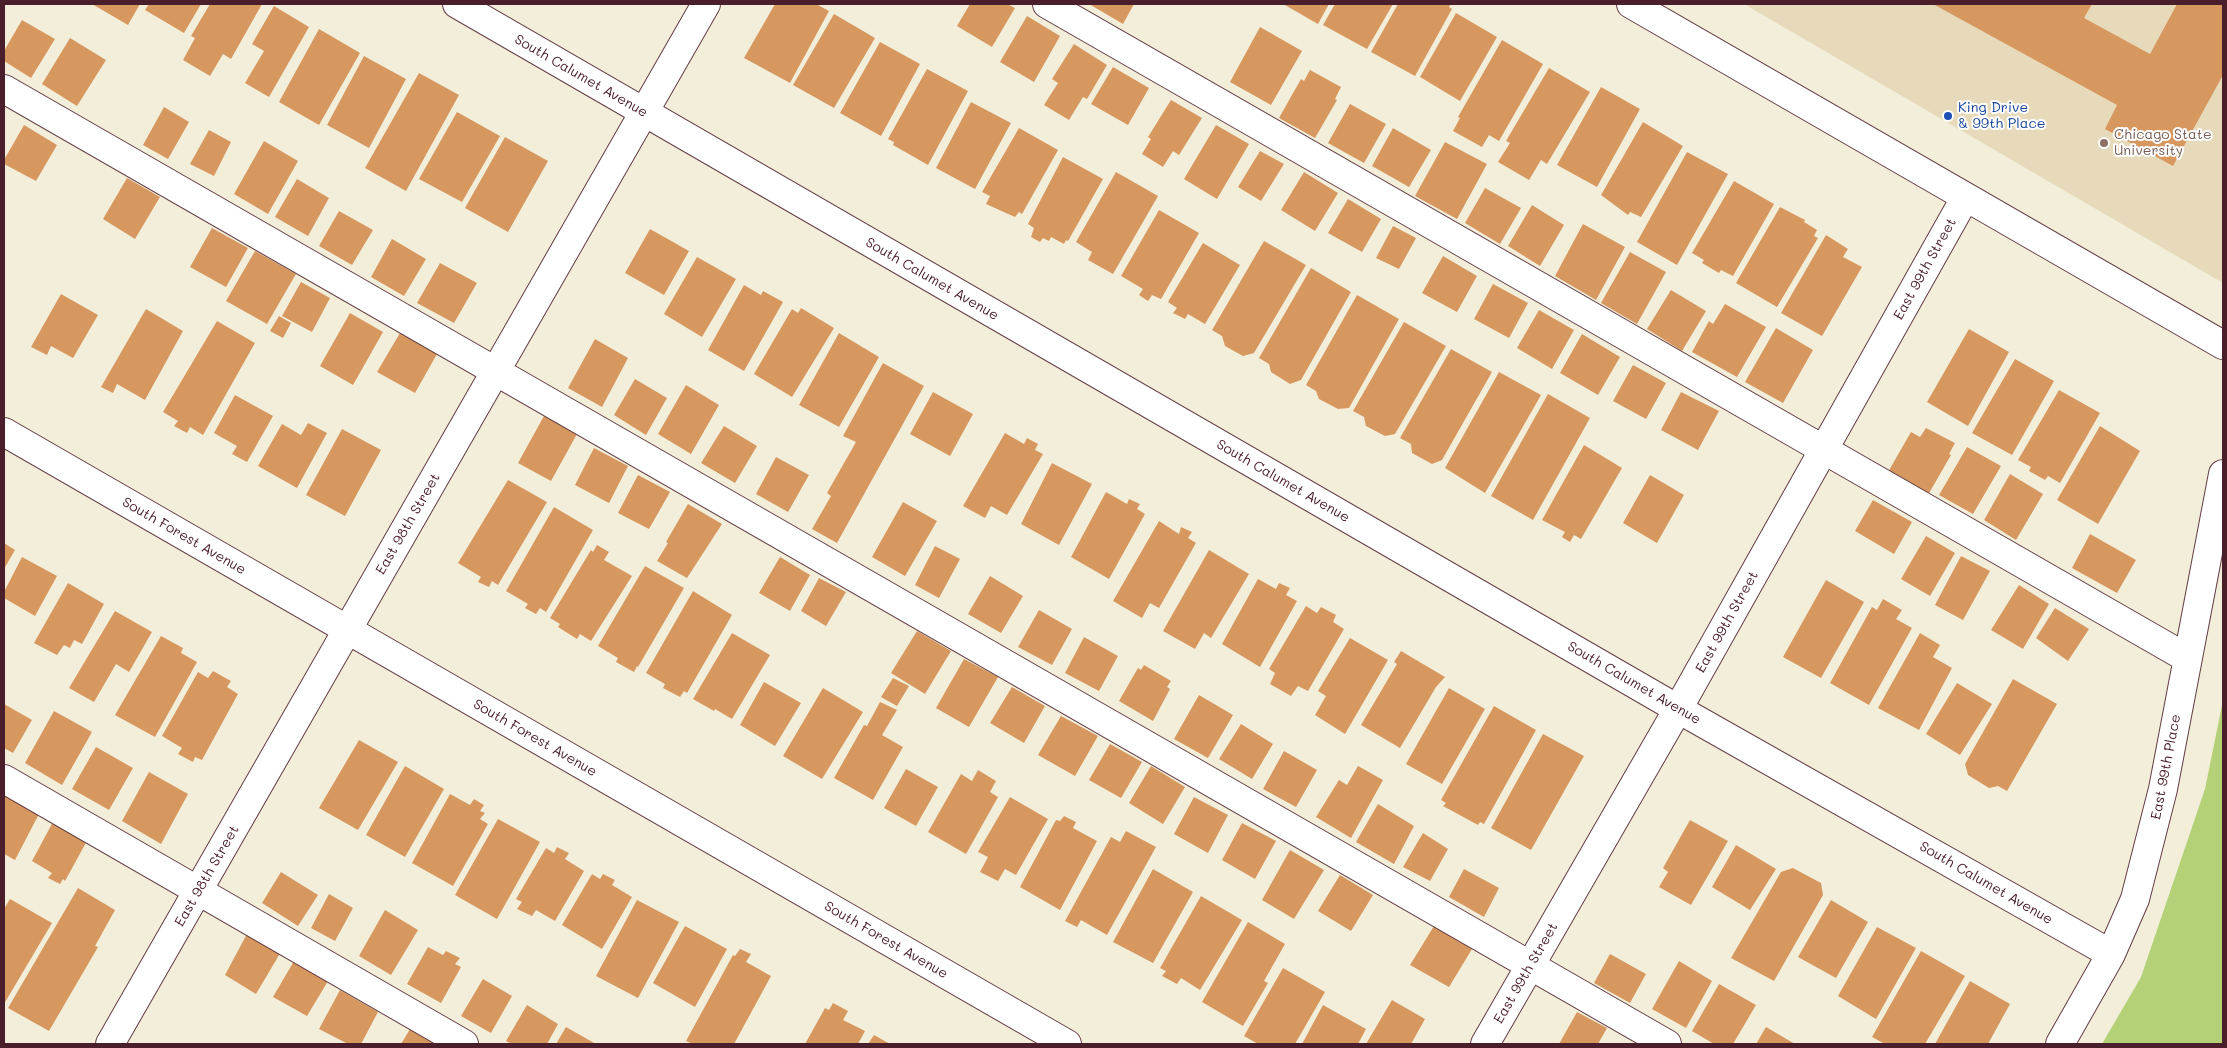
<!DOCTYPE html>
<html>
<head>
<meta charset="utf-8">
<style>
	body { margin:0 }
	#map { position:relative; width:2227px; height:1048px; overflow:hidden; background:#f2eeda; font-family:Mali,sans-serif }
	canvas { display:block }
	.frame { position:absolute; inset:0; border:5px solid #4a1f2b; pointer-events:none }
</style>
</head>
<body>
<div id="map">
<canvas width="2227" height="1048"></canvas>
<div class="frame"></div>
</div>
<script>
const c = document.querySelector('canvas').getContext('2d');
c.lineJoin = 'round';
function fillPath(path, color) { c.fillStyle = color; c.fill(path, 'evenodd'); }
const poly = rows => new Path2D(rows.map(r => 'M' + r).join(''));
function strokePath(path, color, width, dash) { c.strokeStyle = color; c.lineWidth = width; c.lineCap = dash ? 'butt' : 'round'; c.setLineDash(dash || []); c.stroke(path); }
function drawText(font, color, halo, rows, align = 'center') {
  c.font = font + ' Mali,sans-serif'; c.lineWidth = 4; c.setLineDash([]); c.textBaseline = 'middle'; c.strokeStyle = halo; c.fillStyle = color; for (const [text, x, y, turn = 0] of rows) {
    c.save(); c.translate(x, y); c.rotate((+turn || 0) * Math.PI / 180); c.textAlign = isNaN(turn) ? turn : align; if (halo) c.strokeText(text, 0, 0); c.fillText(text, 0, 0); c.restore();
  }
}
fillPath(poly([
	[1744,4,2223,4,2223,283]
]), '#e6daba');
fillPath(poly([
	[2223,700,2223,1044,2102,1044,2141,977,2205,789]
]), '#b5d177');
fillPath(poly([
	[92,4,140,4,128,25],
	[149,4,201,4,184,33,145,10],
	[210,4,262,4,231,59,223,54,210,76,183,60,195,38,191,36],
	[775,4,816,4,829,11,790,83,744,58],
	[970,4,1007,4,1015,8,992,47,957,26],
	[1089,4,1134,4,1123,24],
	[1283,4,1329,4,1318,24],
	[1335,4,1393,4,1367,49,1323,25],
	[1398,4,1451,4,1449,7,1452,9,1415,76,1371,52],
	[1933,4,2092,4,2084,18,2150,54,2177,4,2223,4,2223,75,2173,166,2105,129,2117,105],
	[274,6,309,27,269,97,245,83,264,51,252,44],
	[1456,13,1497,37,1460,101,1420,77],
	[834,14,875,38,834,108,793,85],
	[1027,16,1060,36,1034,82,1000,62],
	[22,20,55,39,31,78,4,61,4,51],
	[1260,27,1302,51,1271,105,1230,82],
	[319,29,360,53,319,125,279,102],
	[70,38,106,60,77,106,42,84],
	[1502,40,1543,64,1499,141,1489,135,1482,147,1453,131,1460,118,1458,117],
	[880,42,920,64,881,136,840,113],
	[1074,44,1107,65,1087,99,1083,97,1069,120,1044,105,1058,83,1052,79],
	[364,56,406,79,369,148,327,125],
	[1113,67,1149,88,1128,125,1091,104],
	[1549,68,1590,92,1547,164,1541,160,1529,180,1498,162,1510,143,1506,141],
	[927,69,968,91,928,165,893,145,894,142,888,139],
	[1310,70,1341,87,1335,99,1337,100,1315,138,1279,118,1301,79,1304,81],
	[419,73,459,95,406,191,365,168],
	[1601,87,1640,109,1597,187,1557,165],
	[1171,100,1202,118,1179,155,1173,151,1163,167,1142,154,1151,139,1148,137],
	[971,102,1011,123,975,189,936,168],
	[1350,104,1386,124,1364,163,1328,143],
	[164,107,189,122,168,159,143,145],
	[457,112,500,136,462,202,419,179],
	[1643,122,1683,146,1641,217,1630,212,1628,215,1601,195],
	[24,125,57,145,36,181,4,164,4,160],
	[1216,125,1249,144,1217,199,1184,179],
	[1019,128,1058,150,1022,214,1019,212,1015,217,986,204,990,196,982,192],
	[1393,128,1431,150,1409,187,1372,166],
	[209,130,231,142,214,176,190,164],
	[505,137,548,161,508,232,465,208],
	[264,141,298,161,268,214,234,194],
	[1445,142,1487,164,1457,219,1415,196],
	[1260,151,1284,164,1261,201,1238,187],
	[1687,152,1728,174,1677,265,1637,242],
	[1063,157,1103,179,1068,241,1066,240,1064,244,1051,237,1049,241,1043,238,1040,242,1031,237,1034,228,1028,224],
	[1116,172,1158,196,1113,274,1088,260,1092,252,1076,242],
	[1304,172,1338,193,1315,231,1281,210],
	[127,178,160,197,135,239,103,219],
	[297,179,329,198,308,236,275,217],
	[1734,181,1774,204,1733,276,1721,270,1719,273,1702,263,1704,260,1692,253],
	[1485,188,1521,208,1500,244,1465,223],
	[1348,199,1381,219,1362,252,1328,233],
	[1532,205,1564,225,1540,266,1508,246],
	[1780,207,1805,220,1804,222,1817,230,1814,236,1818,238,1777,307,1736,283],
	[1159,210,1199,233,1161,299,1152,295,1148,301,1139,295,1143,289,1121,276],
	[339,211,373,230,352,265,319,246],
	[1583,224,1625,247,1596,300,1555,276],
	[1393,226,1416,238,1399,269,1376,258],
	[212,228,248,248,226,287,190,267],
	[650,229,689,251,664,295,625,273],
	[1826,235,1848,249,1843,257,1862,267,1822,336,1781,313],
	[392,239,426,259,404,296,371,277],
	[1264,241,1306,265,1254,353,1243,356,1225,346,1222,336,1212,330],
	[1203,243,1240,265,1205,324,1188,314,1185,319,1173,313,1177,308,1168,302],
	[255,251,296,274,267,324,226,301],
	[1630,252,1666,272,1637,324,1601,303],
	[1443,256,1477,276,1457,312,1422,293],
	[697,257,736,279,702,337,664,314],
	[440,263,477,283,454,323,417,303],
	[1311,268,1351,292,1301,380,1290,384,1271,372,1269,364,1259,358],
	[301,282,330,298,312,332,282,316],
	[1493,284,1528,303,1509,338,1474,319],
	[744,285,761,295,763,291,783,302,744,371,708,350],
	[1671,290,1706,311,1682,351,1647,329],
	[61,294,98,315,73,358,51,346,47,355,31,347],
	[1357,295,1399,319,1349,408,1338,409,1319,399,1316,391,1306,385],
	[1725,304,1766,327,1737,377,1692,352,1709,321,1713,324],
	[801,308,834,328,792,397,754,374,792,309,798,313],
	[146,309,183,331,145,400,117,384,113,393,101,387],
	[1539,310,1574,330,1552,369,1517,348],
	[350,313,383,332,353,385,320,366],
	[279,316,291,323,283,338,270,331],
	[217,321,255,343,203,435,190,427,187,433,174,426,178,421,163,412],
	[1404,322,1446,346,1395,434,1385,436,1366,426,1364,417,1353,411],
	[1776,328,1813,350,1783,403,1745,382],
	[1969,329,2009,352,1968,426,1927,402],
	[400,333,437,354,415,393,377,372],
	[839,333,879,357,839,427,799,405],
	[1582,334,1620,357,1598,395,1560,373],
	[595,339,628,358,602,407,568,388],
	[1451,349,1492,372,1442,460,1432,464,1412,453,1411,444,1400,438],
	[2015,359,2054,381,2012,455,1972,433],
	[883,363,924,386,837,543,812,529,831,496,827,493,856,442,843,436],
	[1633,365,1666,383,1646,419,1613,401],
	[1499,372,1541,395,1485,493,1445,468],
	[635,379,667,398,646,435,614,415],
	[686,385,719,405,691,454,658,434],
	[2059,390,2100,413,2060,483,2048,476,2045,480,2029,471,2031,467,2018,460],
	[933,392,973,414,950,456,910,434],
	[1681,392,1719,411,1698,450,1661,430],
	[1548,394,1590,418,1533,520,1491,496],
	[235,395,273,416,247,462,232,454,237,446,214,433],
	[544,416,577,434,551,481,518,463],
	[308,423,327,433,297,488,258,466,282,424,301,435],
	[724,426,757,446,735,483,701,463],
	[2100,426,2140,451,2098,524,2057,500],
	[1926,428,1955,443,1949,454,1951,455,1928,495,1888,472,1911,432,1920,437],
	[342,429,381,450,345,516,306,495],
	[1005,433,1024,444,1027,438,1038,444,1035,450,1043,454,1007,515,991,506,985,518,963,506],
	[1584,445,1622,468,1581,539,1574,535,1570,542,1562,537,1565,532,1542,520],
	[1967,447,2001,466,1973,514,1939,495],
	[594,448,628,466,609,503,575,485],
	[776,457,809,475,788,512,756,494],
	[1052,463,1092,484,1059,545,1021,524],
	[2010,474,2043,494,2016,540,1984,520],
	[638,475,670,492,649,529,618,513],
	[1650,475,1684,495,1657,543,1623,523],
	[508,480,547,502,498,585,492,581,489,587,478,582,481,577,458,563],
	[1106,492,1127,504,1129,499,1140,504,1137,509,1145,514,1109,579,1071,557],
	[1873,500,1912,522,1894,554,1855,531],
	[903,502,937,521,905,576,872,557],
	[688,504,722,524,687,578,657,561,668,543,666,542],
	[554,507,593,530,546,612,540,608,536,614,525,608,528,604,506,591],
	[1159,521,1179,534,1181,527,1192,532,1188,538,1196,543,1159,608,1150,603,1142,618,1113,601],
	[2090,534,2136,560,2117,593,2072,568],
	[1926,536,1955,553,1930,596,1901,579],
	[4,543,15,550,4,569],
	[597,545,609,552,604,560,632,576,591,641,580,634,577,639,558,627,560,624,550,618,591,550,593,552],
	[935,546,960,559,939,598,915,585],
	[1209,550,1249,574,1211,638,1204,633,1195,649,1163,631],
	[1961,556,1990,571,1963,620,1935,605],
	[22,557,57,576,35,616,4,598,4,592],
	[780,557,810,575,790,611,759,593],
	[645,566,684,588,638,667,637,666,634,672,616,662,618,658,598,646],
	[990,576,1023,596,1001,633,968,614],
	[819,578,846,592,826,626,801,611],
	[1258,579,1276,589,1279,583,1290,588,1286,595,1297,601,1260,667,1222,644],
	[1826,580,1864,602,1821,678,1783,657],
	[68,583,104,604,82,644,74,640,70,648,64,645,57,655,34,643],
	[2019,585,2049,604,2023,649,1991,630],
	[693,591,732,615,687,693,684,691,680,697,663,688,665,684,646,673],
	[1883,599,1902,610,1896,619,1912,628,1869,705,1830,683,1872,607,1877,610],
	[1306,606,1317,613,1321,607,1336,615,1333,622,1344,629,1308,691,1298,686,1291,696,1270,684,1275,673,1269,669],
	[2055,608,2089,629,2068,661,2036,638],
	[1039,610,1072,629,1052,665,1018,647],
	[115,611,152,632,129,672,116,664,94,702,69,688],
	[917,631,951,651,925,694,891,673],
	[732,633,770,655,732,719,715,709,714,711,693,699],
	[1920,633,1940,645,1933,657,1952,668,1919,730,1878,708],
	[161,636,183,648,181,653,197,662,155,737,115,715],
	[1084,637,1118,656,1099,691,1065,673],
	[1350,638,1388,660,1345,734,1315,715,1326,696,1318,691],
	[1401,651,1445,677,1436,687,1400,748,1361,725,1397,664,1394,662],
	[964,659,998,677,969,727,936,708],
	[1144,665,1171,681,1167,687,1170,689,1153,721,1119,701,1138,668,1141,670],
	[213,671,231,681,227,687,238,694,202,760,195,757,193,762,178,754,182,748,162,736,198,672,208,678],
	[893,678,909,686,897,706,881,697],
	[2013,679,2057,704,2007,791,1998,786,1989,788,1968,775,1965,764],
	[764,682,801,703,775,746,740,725],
	[1957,683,1992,704,1960,755,1926,734],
	[1012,687,1045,706,1024,743,990,723],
	[823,688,863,712,822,779,783,756],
	[1449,688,1485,709,1442,784,1406,764],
	[1199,695,1233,715,1208,758,1174,739],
	[880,702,897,710,882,735,903,747,873,800,834,778,864,725,867,726],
	[4,704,32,720,13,753,4,748],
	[1494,706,1536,730,1484,824,1480,822,1478,825,1443,806,1446,803,1441,800],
	[54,711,92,732,62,785,25,763],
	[1061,716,1098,736,1075,776,1038,755],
	[1241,724,1273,744,1252,779,1219,759],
	[1543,734,1584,756,1531,850,1491,828],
	[359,740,398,762,358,830,319,808],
	[1110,744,1142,762,1121,798,1089,780],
	[96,747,133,768,109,810,72,789],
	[1284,751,1317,770,1296,807,1263,789],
	[405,766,444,789,405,857,366,835],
	[1151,766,1185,787,1163,824,1129,803],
	[1358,766,1383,780,1351,838,1316,817,1339,780,1347,785],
	[906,769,938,787,916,826,884,808],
	[978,770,996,781,990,792,998,797,966,854,928,832,961,774,972,781],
	[149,772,188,794,161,844,122,821],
	[450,794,470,805,474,799,484,805,480,811,485,813,480,819,488,824,453,886,412,863],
	[5,796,39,814,15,860,4,854],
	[1010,797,1048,819,1016,875,1005,869,998,881,980,872,988,857,978,852],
	[1194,797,1228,815,1208,853,1174,834],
	[1378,804,1414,826,1394,864,1356,842],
	[1064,816,1076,822,1073,828,1097,841,1060,910,1020,887,1056,820,1060,821],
	[498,819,540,842,497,919,455,895],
	[54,820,88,839,65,881,63,879,60,884,48,878,52,873,32,861],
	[1690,820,1728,841,1691,905,1659,887,1668,872,1663,868],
	[1242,823,1276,841,1255,879,1222,860],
	[1126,831,1156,847,1107,935,1081,920,1077,927,1065,921,1111,837,1120,842],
	[1423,833,1448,849,1430,881,1403,867],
	[1736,845,1776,869,1750,910,1712,887],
	[557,847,569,853,565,859,584,871,555,921,536,910,532,916,517,909,522,902,516,899,546,848,554,853],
	[1290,850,1324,870,1294,919,1262,900],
	[1793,868,1821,883,1823,895,1774,981,1731,958,1781,872],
	[1153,869,1193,892,1153,963,1113,942],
	[1464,869,1499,888,1484,917,1449,897],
	[281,872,318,895,298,926,262,903],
	[592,874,600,879,603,874,615,880,612,885,632,897,602,949,562,925],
	[1340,875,1373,895,1351,931,1318,911],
	[78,888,115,910,95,946,98,947,49,1031,8,1008],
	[329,894,353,908,335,941,311,928],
	[1201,896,1242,920,1200,990,1181,978,1177,984,1162,976,1166,971,1160,968],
	[10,899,52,923,4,1004,4,909],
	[637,900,679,922,638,998,596,976],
	[1831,900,1868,922,1836,978,1798,957],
	[385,910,418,930,391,975,359,956],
	[1248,922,1285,944,1264,981,1268,983,1243,1026,1202,1002],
	[685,926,727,949,695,1007,653,983],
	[1434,926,1472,949,1449,987,1410,965],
	[1877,927,1916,948,1876,1019,1838,996],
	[248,932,282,950,256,994,225,975],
	[428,947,443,955,446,951,460,958,455,964,461,967,441,1003,407,984],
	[740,949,751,954,746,962,771,976,734,1044,693,1044,686,1041,733,955,735,956],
	[1921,951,1965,976,1925,1044,1885,1044,1872,1037],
	[1610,954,1646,974,1630,1003,1594,983],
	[294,961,328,981,307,1016,273,997],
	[1679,961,1712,981,1686,1028,1652,1009],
	[1283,968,1325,992,1295,1044,1258,1044,1244,1036],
	[483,979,512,996,491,1033,461,1016],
	[1970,981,2010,1004,1988,1044,1935,1044],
	[1719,984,1756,1005,1733,1044,1714,1044,1692,1031],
	[340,990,378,1012,361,1044,348,1044,319,1029],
	[1392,1000,1425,1019,1411,1044,1366,1044],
	[833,1003,848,1011,843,1020,865,1031,858,1044,805,1044,825,1008,829,1010],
	[527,1005,558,1024,547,1044,512,1044,506,1041],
	[1323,1005,1366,1029,1358,1044,1302,1044],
	[1577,1012,1607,1028,1598,1044,1559,1044],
	[566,1027,596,1044,556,1044],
	[1766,1027,1795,1044,1756,1044],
	[410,1029,437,1044,401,1044],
	[874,1035,890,1044,868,1044]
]), '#d79860');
const minor = poly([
	[457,4,1678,709,2111,954],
	[1047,4,2187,658],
	[1631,4,2223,345],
	[4,89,1667,1044],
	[4,432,1067,1044],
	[4,779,464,1044],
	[110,1044,706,4],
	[1485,1044,1678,709,1965,198],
	[2060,1044,2111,954,2135,899,2163,789,2223,474]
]);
strokePath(minor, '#633e45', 30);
strokePath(minor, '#fff', 28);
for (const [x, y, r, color] of [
	[1948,116,5,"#1a4fb4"],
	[2104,143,5,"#8d6e63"]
]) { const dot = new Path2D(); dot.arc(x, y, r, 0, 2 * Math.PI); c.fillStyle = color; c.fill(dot); strokePath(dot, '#fff', 2); }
drawText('14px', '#4a1f2b', '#fff', [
	["South Calumet Avenue",581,76,30],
	["East 99th Street",1925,269,-61],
	["South Calumet Avenue",932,279,30],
	["South Calumet Avenue",1283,481,30],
	["East 98th Street",408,524,-60],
	["South Forest Avenue",184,536,30],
	["East 99th Street",1727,622,-61],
	["South Calumet Avenue",1634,683,30],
	["South Forest Avenue",535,738,30],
	["East 99th Place",2166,767,-79],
	["East 98th Street",207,876,-60],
	["South Calumet Avenue",1986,883,30],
	["South Forest Avenue",886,940,30],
	["East 99th Street",1526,973,-60]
]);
drawText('14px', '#164399', '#fff', [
	["King Drive",1958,108],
	["& 99th Place",1958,124]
], 'left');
drawText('14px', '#785e54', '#fff', [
	["Chicago State",2114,135],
	["University",2114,151]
], 'left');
</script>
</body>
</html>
